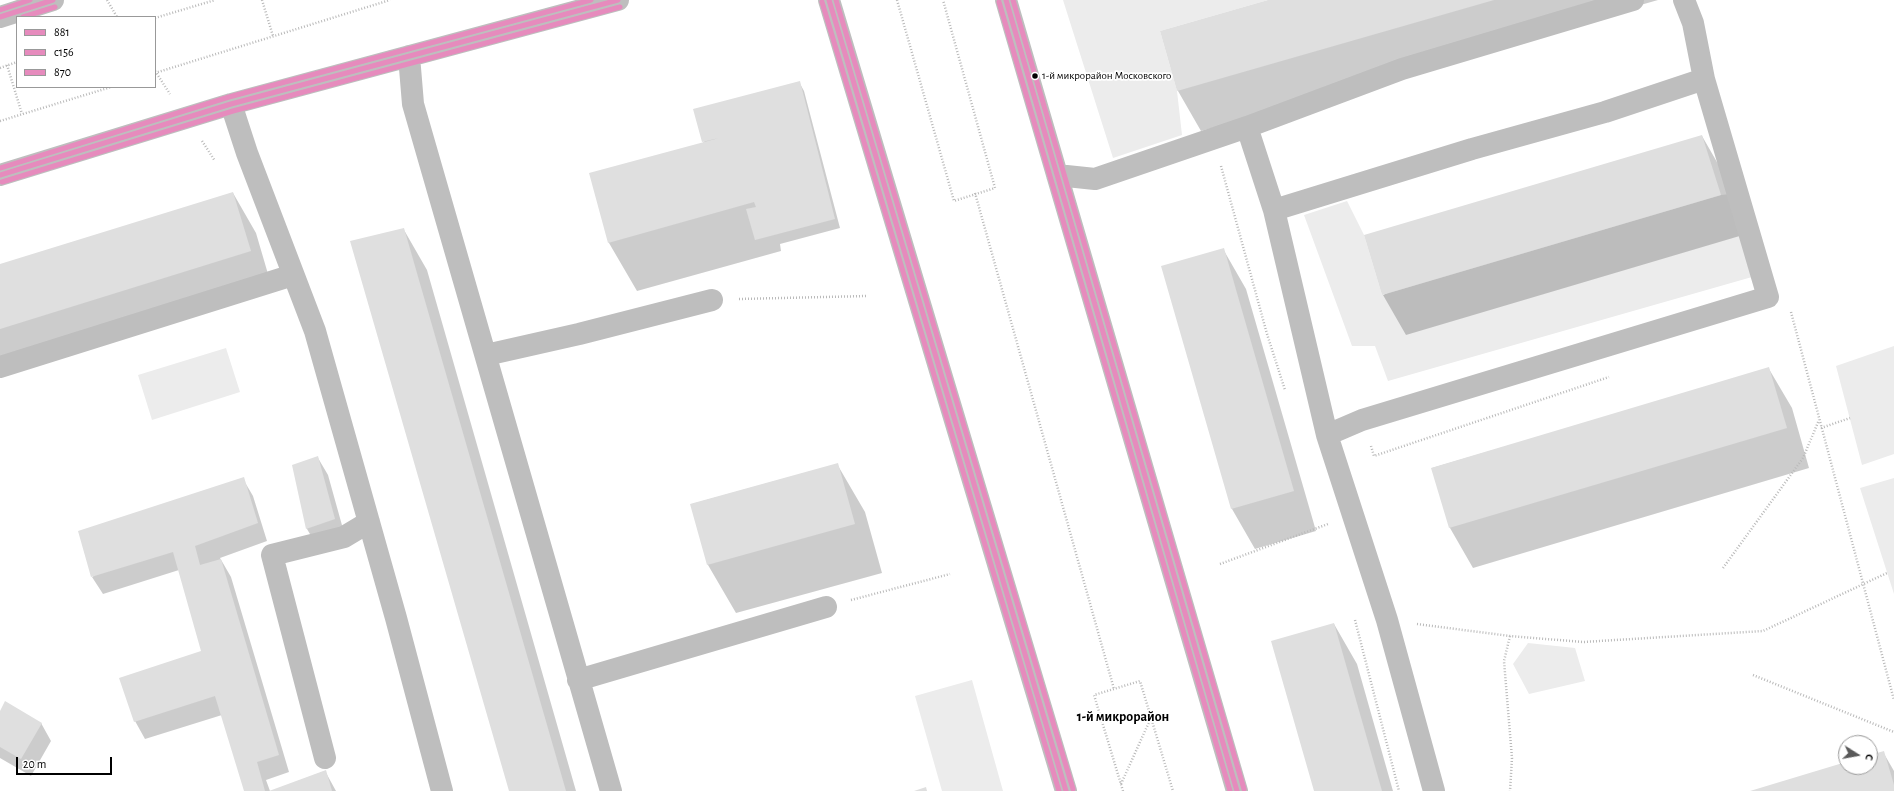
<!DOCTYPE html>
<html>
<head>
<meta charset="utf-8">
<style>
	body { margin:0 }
	#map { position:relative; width:1894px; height:791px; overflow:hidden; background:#fff; font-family:"Alegreya Sans",sans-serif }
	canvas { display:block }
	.legend { position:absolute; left:16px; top:16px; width:140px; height:72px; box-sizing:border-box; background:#fff; border:1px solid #999; margin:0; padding:5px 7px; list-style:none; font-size:12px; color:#000 }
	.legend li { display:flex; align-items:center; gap:8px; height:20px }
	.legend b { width:20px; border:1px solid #999 }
	.north { position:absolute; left:1838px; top:735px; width:40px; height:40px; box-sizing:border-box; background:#fff; border:1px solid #999; border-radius:50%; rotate:101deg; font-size:11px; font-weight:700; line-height:16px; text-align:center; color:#000 }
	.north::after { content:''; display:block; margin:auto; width:14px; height:18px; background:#595959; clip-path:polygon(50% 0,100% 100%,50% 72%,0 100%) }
	.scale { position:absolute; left:16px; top:757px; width:96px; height:18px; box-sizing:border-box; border:2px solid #000; border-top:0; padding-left:5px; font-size:12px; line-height:14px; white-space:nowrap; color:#000; -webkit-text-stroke:3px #fff; paint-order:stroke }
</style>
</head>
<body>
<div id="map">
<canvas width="1894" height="791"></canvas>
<ul class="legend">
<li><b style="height:5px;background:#e68bbd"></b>881</li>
<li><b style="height:5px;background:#e68bbd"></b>с156</li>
<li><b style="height:5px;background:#e68bbd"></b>870</li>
</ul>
<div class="north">С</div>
<div class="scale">20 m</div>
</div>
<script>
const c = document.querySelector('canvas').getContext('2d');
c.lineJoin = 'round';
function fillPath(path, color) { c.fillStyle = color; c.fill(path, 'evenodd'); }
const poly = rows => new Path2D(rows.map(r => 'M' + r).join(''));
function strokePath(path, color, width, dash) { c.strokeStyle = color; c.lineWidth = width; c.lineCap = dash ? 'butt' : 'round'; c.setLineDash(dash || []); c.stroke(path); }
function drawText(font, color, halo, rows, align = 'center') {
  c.font = font + ' "Alegreya Sans",sans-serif'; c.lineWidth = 3.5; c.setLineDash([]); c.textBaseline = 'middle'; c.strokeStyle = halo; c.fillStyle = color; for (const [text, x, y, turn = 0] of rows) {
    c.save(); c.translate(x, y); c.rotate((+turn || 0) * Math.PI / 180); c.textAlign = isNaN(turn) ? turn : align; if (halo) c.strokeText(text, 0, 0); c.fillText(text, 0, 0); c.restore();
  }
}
fillPath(poly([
	[1063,0,1268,0,1160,31,1177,91,1182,135,1113,158],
	[1730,194,1752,277,1388,381,1375,346,1352,346,1304,215,1347,201,1364,235,1382,295,1721,195],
	[1894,346,1894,454,1862,465,1836,366],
	[226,348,240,392,152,420,138,375],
	[1894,478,1894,594,1860,488],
	[1528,643,1575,648,1585,681,1529,694,1513,664],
	[972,680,1003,791,942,791,915,696]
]), '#ececec');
fillPath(poly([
	[1272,0,1658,0,1201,131,1178,91,1162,32],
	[799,82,804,91,840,228,780,244,781,251,637,291,609,243,591,174,704,144,703,142],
	[1702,136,1725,176,1743,235,1406,335,1383,295],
	[233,193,256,233,273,291,0,375,0,265],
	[404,230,427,270,576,791,510,791],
	[1223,249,1246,289,1316,531,1255,549,1232,509,1162,267],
	[1769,369,1792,408,1809,468,1473,568,1450,528,1432,468],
	[318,458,328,475,345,536,317,546,307,529,293,466],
	[837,464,865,512,882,573,736,613,708,565,692,504],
	[243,479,253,496,267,541,220,558,231,577,289,772,266,780,270,791,245,791,222,715,145,739,135,721,202,652,179,570,103,594,92,577],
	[1334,624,1357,664,1393,791,1315,791],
	[0,713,41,723,51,741,31,776,0,758],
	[1883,752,1894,771,1894,791,1753,791,1846,763,1846,767,1870,767,1870,756],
	[325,771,336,791,271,791]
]), '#0003');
fillPath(poly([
	[1268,0,1494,0,1177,91,1160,31],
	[800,81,835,219,755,240,746,209,756,207,754,202,608,243,589,173,719,138,702,142,693,109],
	[1702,135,1721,195,1382,295,1364,235],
	[233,192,251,251,0,329,0,264],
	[404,228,566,791,509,791,350,241],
	[1224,248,1294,491,1231,509,1161,266],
	[1769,367,1787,428,1449,528,1431,468],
	[318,456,335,519,306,529,292,465],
	[838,463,855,524,707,565,690,504],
	[244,477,258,523,195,546,200,565,221,559,279,755,257,762,265,791,244,791,215,696,134,722,119,678,201,651,173,552,91,577,78,531],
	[1334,623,1382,791,1314,791,1271,641],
	[5,701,42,723,21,759,0,747,0,711],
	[1884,751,1894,785,1894,791,1750,791,1846,762,1846,767,1870,767,1870,755],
	[326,770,332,791,269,791],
	[926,787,927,791,914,791]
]), '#dfdfdf');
strokePath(poly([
	[107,0,117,17],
	[262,0,273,36],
	[897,0,954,201,995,188,943,0],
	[155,18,215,0],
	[7,65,22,114],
	[0,68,17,62],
	[155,71,170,94],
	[155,73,390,0],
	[0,121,111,87],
	[202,141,215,161],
	[1221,166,1267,334,1285,390],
	[975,193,1114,689],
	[739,299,867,296],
	[1791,312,1894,700],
	[1821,428,1850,418],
	[1371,446,1374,456,1609,377],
	[1220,564,1328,524],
	[1723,568,1803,458,1819,420],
	[851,600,950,574],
	[1355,620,1399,791],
	[1417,624,1510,636,1583,642,1763,631,1887,573],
	[1510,636,1504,661,1512,758,1510,791],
	[1753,675,1894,732],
	[1121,784,1150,720],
	[1123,791,1094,695,1140,681,1173,791]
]), '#b9b9b9', 2.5, [1, 2]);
strokePath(poly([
	[829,0,1066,791],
	[1006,0,1237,791],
	[0,17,53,0],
	[409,56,413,104,611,791],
	[231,104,247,153,315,331,396,618,442,791],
	[1247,127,1274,210,1327,435,1387,620,1434,791],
	[0,175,231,104,618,0],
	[1057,175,1095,179,1247,127,1402,69,1633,0],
	[1274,210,1472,149,1605,112,1704,79,1693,23,1684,0],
	[486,355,579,334,712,300],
	[0,367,293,275],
	[1327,435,1362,420,1768,297,1704,79],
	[578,680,826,607],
	[325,758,272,555,344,537,369,522]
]), '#bebebe', 22);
strokePath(poly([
	[829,0,1066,791],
	[1006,0,1237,791],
	[0,17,53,0],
	[0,175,231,104,618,0]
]), '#e68bbd', 5);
strokePath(poly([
	[822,2,1059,791],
	[999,2,1230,791],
	[23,17,55,7],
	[2,182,233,111,620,7]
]), '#e68bbd', 5);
strokePath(poly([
	[836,0,1073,789],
	[1013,0,1244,789],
	[0,10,30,0],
	[0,168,229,97,591,0]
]), '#e68bbd', 5);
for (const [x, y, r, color] of [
	[1035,76,3.5,"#000"]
]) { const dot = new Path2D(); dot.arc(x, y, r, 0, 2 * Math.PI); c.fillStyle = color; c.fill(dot); strokePath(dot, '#fff', 1.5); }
drawText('11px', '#000', '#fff', [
	["1-й микрорайон Московского",1042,76]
], 'left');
drawText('bold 14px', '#000', '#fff', [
	["1-й микрорайон",1123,717]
]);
</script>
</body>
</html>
